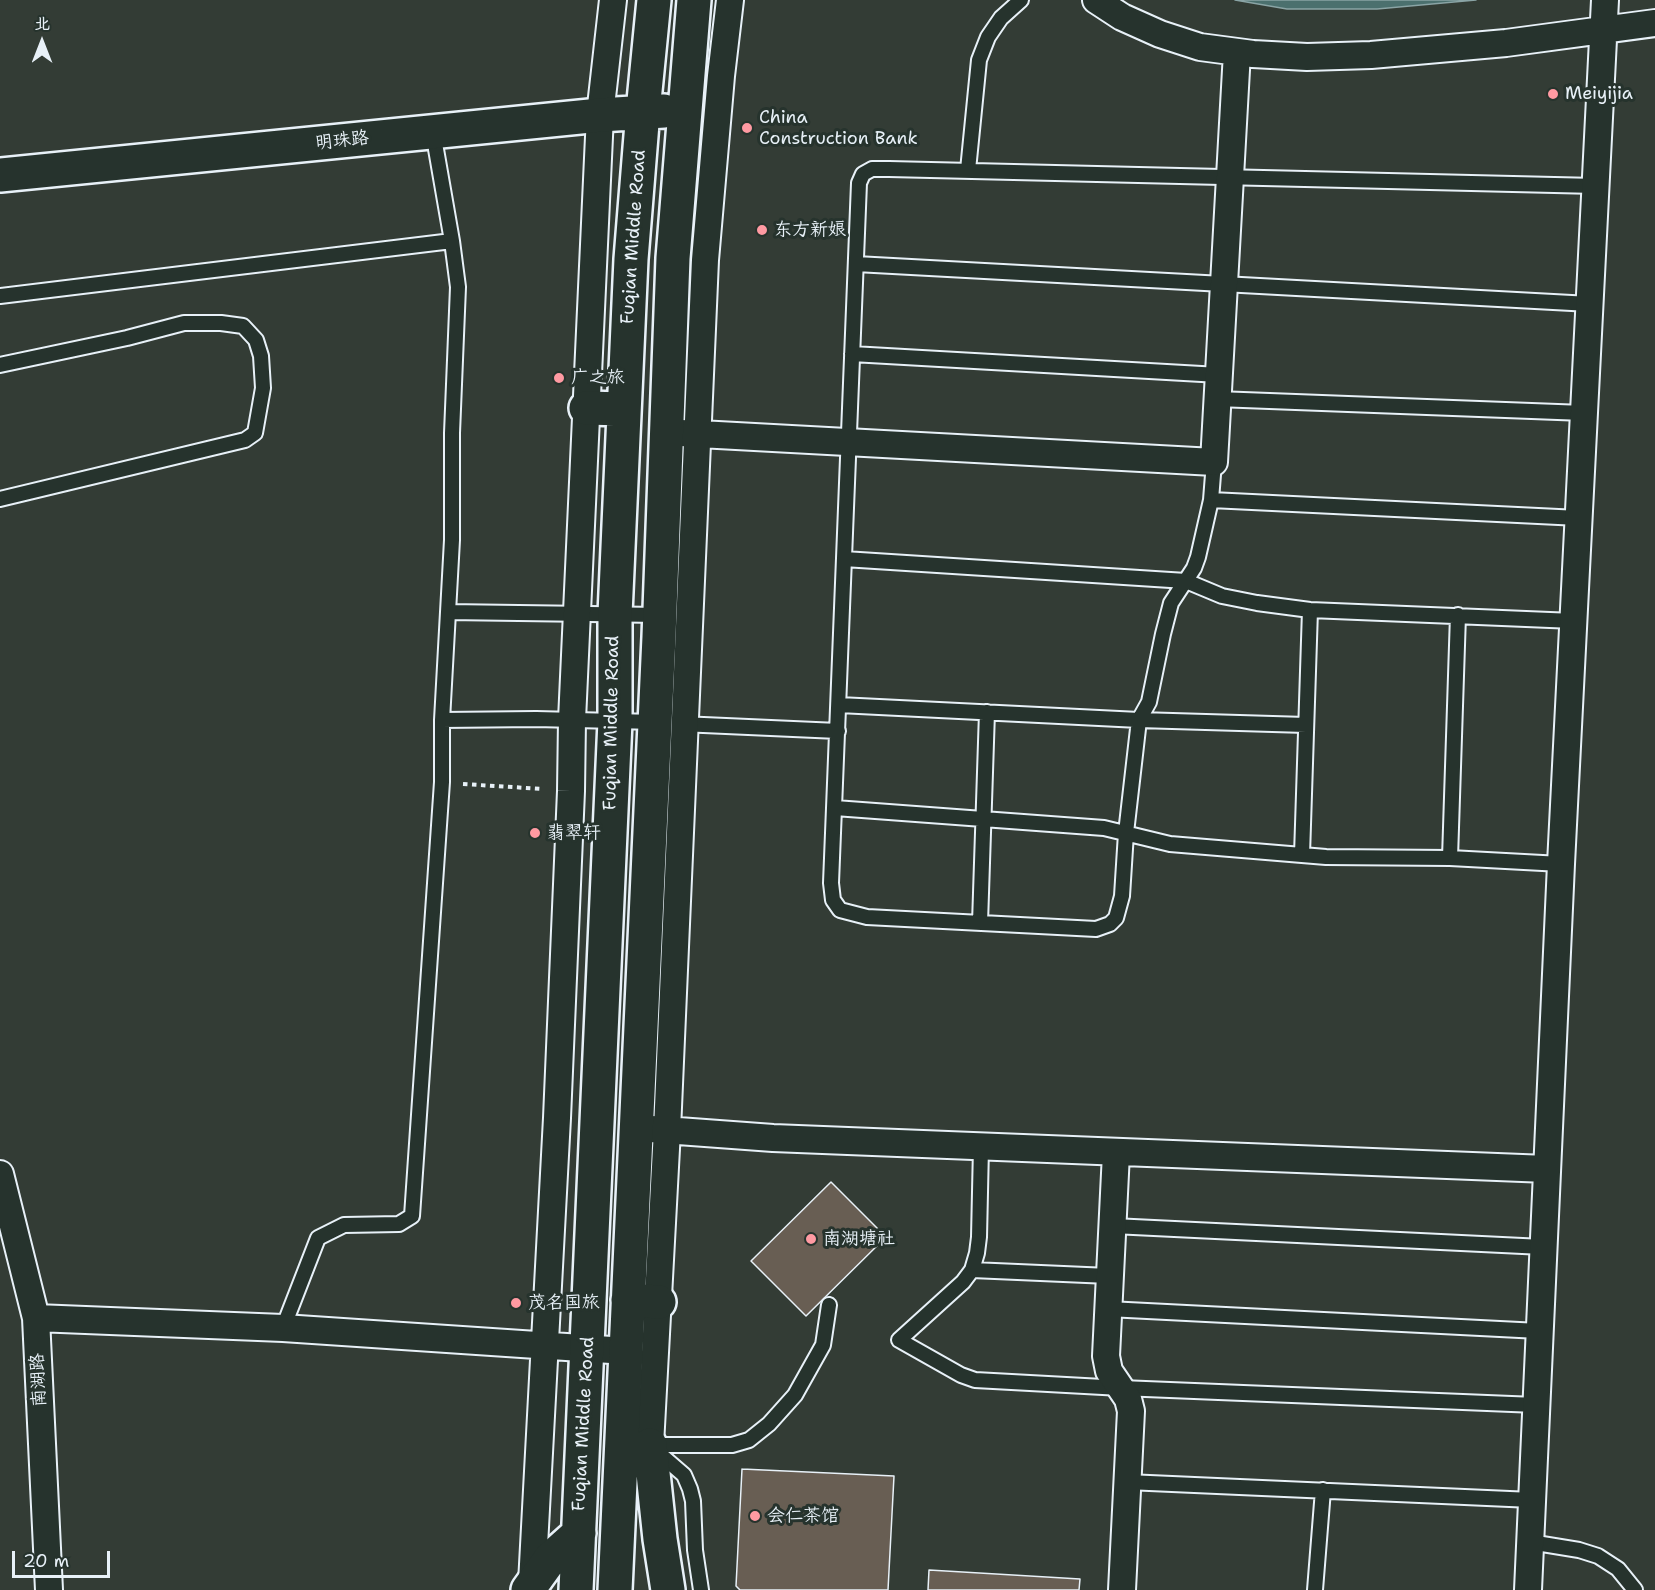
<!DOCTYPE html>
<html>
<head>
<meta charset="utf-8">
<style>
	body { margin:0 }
	#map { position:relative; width:1655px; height:1590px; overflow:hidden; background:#333c35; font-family:"Shantell Sans","LXGW WenKai TC",sans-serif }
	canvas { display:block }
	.north { position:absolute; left:12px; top:12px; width:60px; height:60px; -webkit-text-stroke:4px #26332d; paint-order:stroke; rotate:0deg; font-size:16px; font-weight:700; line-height:24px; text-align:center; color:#e8f1f8 }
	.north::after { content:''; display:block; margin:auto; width:21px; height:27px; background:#e8f1f8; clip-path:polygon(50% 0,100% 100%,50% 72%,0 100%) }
	.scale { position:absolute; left:12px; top:1551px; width:98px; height:27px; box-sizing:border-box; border:3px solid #e8f1f8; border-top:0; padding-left:8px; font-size:18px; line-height:21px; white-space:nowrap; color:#e8f1f8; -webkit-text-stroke:4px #26332d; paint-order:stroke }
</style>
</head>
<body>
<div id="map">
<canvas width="1655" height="1590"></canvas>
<div class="north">北</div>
<div class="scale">20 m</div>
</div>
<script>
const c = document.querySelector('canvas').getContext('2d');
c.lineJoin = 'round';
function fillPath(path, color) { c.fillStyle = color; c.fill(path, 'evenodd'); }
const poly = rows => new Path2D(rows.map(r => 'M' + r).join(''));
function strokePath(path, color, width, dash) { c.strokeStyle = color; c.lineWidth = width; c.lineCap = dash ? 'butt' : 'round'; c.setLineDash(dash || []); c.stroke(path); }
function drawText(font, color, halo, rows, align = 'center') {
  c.font = font + ' "Shantell Sans","LXGW WenKai TC",sans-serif'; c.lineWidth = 6; c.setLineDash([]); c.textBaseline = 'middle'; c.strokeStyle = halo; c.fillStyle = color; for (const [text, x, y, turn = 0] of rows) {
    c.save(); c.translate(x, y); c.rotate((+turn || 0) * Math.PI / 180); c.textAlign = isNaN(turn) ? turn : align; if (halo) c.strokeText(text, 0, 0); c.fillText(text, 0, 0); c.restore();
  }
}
const water = poly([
	[1235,0,1476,0,1377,9,1287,9,1235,0]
]);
fillPath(water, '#4b706e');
strokePath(water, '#8aa4a5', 1.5);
const building = poly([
	[831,1182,886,1237,806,1316,751,1261,831,1182],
	[742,1469,894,1476,888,1590,740,1590,736,1586,742,1469],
	[929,1570,1080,1579,1079,1590,928,1590,929,1570]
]);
fillPath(building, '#685e53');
strokePath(building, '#e8f1f8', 1.5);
const lane = poly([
	[433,132,452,241],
	[968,170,979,60,988,37,1001,18,1021,0],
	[856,264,1590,304],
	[0,296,452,241,458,287,452,433,452,540,442,720,442,782,412,1216,399,1224,344,1225,318,1238,283,1328],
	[852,354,1219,375],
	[0,365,127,338,184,323,221,323,243,326,256,340,261,356,263,388,255,433,245,440,0,499],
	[1217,399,1584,413],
	[1214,462,1211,500,1198,557,1194,568,1171,603,1163,634,1149,702,1139,720,1126,833,1122,896,1116,918,1110,924,1096,929,867,917,840,910,833,900,831,883,859,183,863,174,872,169,889,169,1596,186],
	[1211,500,1579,518],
	[844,559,1186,581,1222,596,1257,603,1310,610,1574,621],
	[448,612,660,615],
	[839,705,1139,720,1306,725],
	[442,720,536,719,655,722],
	[681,724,838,731],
	[835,808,1104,828,1170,844,1326,857,1450,858,1561,864],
	[1302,855,1310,610],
	[1450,858,1458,615],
	[980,923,987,712],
	[981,1147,979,1237,977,1253,972,1270,963,1282,899,1340,961,1375,975,1380,1121,1388,1536,1405],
	[1113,1226,1543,1247],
	[972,1270,1109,1276],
	[1108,1309,1539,1331],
	[648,1445,732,1445,749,1440,769,1424,795,1395,823,1345,829,1305],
	[654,1449,684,1475,690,1489,693,1501,695,1550,701,1590],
	[1127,1482,1532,1500],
	[1530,1542,1579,1550,1598,1556,1618,1569,1635,1590],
	[1315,1590,1323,1490]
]);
const street = poly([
	[1096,0,1122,17,1160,34,1200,47,1253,54,1307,57,1371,55,1506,43,1655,23],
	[681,433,1214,462,1237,52],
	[651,1129,773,1138,1547,1169],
	[1116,1153,1106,1356,1109,1371,1128,1399,1131,1411,1122,1590],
	[0,1174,36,1318,49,1590],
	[36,1318,283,1328,626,1351],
	[650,1445,667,1130,705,260,721,76,730,0],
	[532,1583,557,1118,571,791,572,720,600,115,613,0],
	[1528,1590,1561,864,1605,0]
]);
const secondary = poly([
	[0,175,600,115,664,111],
	[586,408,624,409],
	[628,1300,659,1302],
	[650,1445,660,1539,668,1590],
	[528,1590,551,1558,579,1533],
	[576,1590,615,721,615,614,631,259,643,111,654,0],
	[615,1590,659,637,673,258,694,0]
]);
strokePath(lane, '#e8f1f8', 18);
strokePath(street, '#e8f1f8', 30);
strokePath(secondary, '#e8f1f8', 38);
strokePath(poly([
	[463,784,543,789]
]), '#e8f1f8', 4, [4.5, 4.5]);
strokePath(lane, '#26332d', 14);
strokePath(street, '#26332d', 26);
strokePath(secondary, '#26332d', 33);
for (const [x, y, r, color] of [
	[1553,94,6,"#ff9aa2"],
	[747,128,6,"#ff9aa2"],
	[762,230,6,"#ff9aa2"],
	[559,378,6,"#ff9aa2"],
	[535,833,6,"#ff9aa2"],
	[811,1239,6,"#ff9aa2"],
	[516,1303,6,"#ff9aa2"],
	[755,1516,6,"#ff9aa2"]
]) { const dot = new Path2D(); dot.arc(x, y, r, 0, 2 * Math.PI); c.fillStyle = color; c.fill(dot); strokePath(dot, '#26332d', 2); }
drawText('18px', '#e8f1f8', '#26332d', [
	["Meiyijia",1565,94],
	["China",759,118],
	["Construction Bank",759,139],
	["东方新娘",774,230],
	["广之旅",571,378],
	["翡翠轩",547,833],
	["南湖塘社",823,1239],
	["茂名国旅",528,1303],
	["会仁茶馆",767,1516]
], 'left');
drawText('18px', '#e8f1f8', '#26332d', [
	["明珠路",342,141,-6],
	["Fuqian Middle Road",634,237,-86],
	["Fuqian Middle Road",612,723,-89],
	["南湖路",39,1380,-93],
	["Fuqian Middle Road",584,1424,-87]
]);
</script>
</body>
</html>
